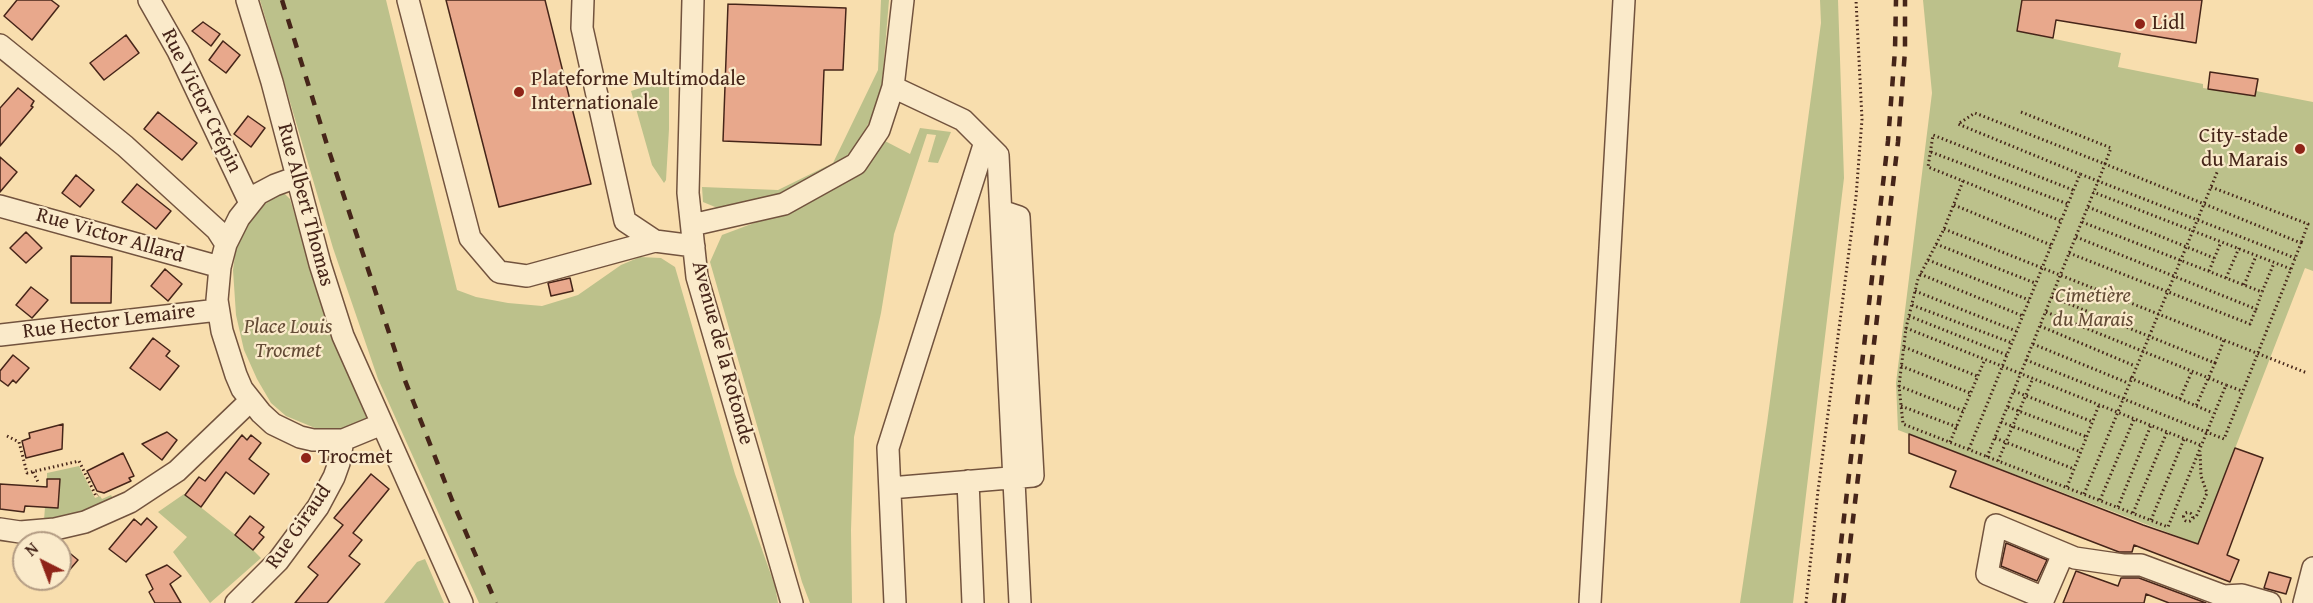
<!DOCTYPE html>
<html>
<head>
<meta charset="utf-8">
<style>
	body { margin:0 }
	#map { position:relative; width:2313px; height:603px; overflow:hidden; background:#f8deae; font-family:"Gentium Book Plus",serif }
	canvas { display:block }
	.north { position:absolute; left:12px; top:531px; width:60px; height:60px; box-sizing:border-box; background:#faeaca; border:2px solid #b29b83; border-radius:50%; rotate:318deg; font-size:16px; font-weight:700; line-height:24px; text-align:center; color:#462519 }
	.north::after { content:''; display:block; margin:auto; width:21px; height:27px; background:#8f2418; clip-path:polygon(50% 0,100% 100%,50% 72%,0 100%) }
</style>
</head>
<body>
<div id="map">
<canvas width="2313" height="603"></canvas>
<div class="north">N</div>
</div>
<script>
const c = document.querySelector('canvas').getContext('2d');
c.lineJoin = 'round';
function fillPath(path, color) { c.fillStyle = color; c.fill(path, 'evenodd'); }
const poly = rows => new Path2D(rows.map(r => 'M' + r).join(''));
function strokePath(path, color, width, dash) { c.strokeStyle = color; c.lineWidth = width; c.lineCap = dash ? 'butt' : 'round'; c.setLineDash(dash || []); c.stroke(path); }
function drawText(font, color, halo, rows, align = 'center') {
  c.font = font + ' "Gentium Book Plus",serif'; c.lineWidth = 4.5; c.setLineDash([]); c.textBaseline = 'middle'; c.strokeStyle = halo; c.fillStyle = color; for (const [text, x, y, turn = 0] of rows) {
    c.save(); c.translate(x, y); c.rotate((+turn || 0) * Math.PI / 180); c.textAlign = isNaN(turn) ? turn : align; if (halo) c.strokeText(text, 0, 0); c.fillText(text, 0, 0); c.restore();
  }
}
fillPath(poly([
	[260,0,386,0,457,290,476,297,508,303,542,306,578,295,621,265,640,257,661,258,675,267,735,474,775,586,778,603,479,603,378,379,333,248],
	[881,0,889,0,882,84,871,119,856,146,836,167,779,196,720,209,703,202,702,187,778,190,833,163,878,70],
	[1820,0,1838,0,1844,178,1793,603,1740,603,1767,423,1821,23],
	[1923,0,2022,0,2017,31,2121,53,2118,67,2203,84,2203,88,2254,96,2256,91,2313,102,2313,271,2305,268,2198,544,1898,430,1896,383,1932,93],
	[669,79,669,129,666,180,664,183,652,165,631,91],
	[920,128,951,132,938,163,928,162,936,135,927,134,894,234,881,313,854,437,851,530,852,603,810,603,802,582,710,262,722,235,794,208,858,169,885,141,910,154],
	[279,193,285,194,290,199,323,308,337,347,367,416,362,425,350,430,315,428,286,416,271,403,257,379,244,350,236,315,233,270,235,255,239,236,247,224,259,209],
	[79,466,95,498,100,496,102,499,111,495,114,500,74,515,44,520,45,507,59,508,60,480,47,479,47,473],
	[184,494,247,544,261,558,210,603,173,552,187,537,158,512],
	[425,559,444,603,384,603,417,562]
]), '#bcc18b');
const building = poly([
	[17,0,51,0,59,6,32,40,4,16,17,0],
	[446,0,545,0,591,184,499,207,446,0],
	[2022,0,2202,0,2196,43,2056,20,2053,38,2017,31,2022,0],
	[728,4,846,8,843,70,824,70,821,145,723,141,728,4],
	[203,22,220,34,211,46,192,31,203,22],
	[126,35,139,53,104,80,90,63,126,35],
	[223,41,240,55,226,73,209,60,223,41],
	[2210,72,2258,79,2255,96,2208,89,2210,72],
	[18,88,34,101,31,106,33,107,0,146,0,108,18,88],
	[158,112,197,143,182,160,144,129,158,112],
	[248,116,265,128,251,147,234,134,248,116],
	[0,157,17,172,0,192,0,157],
	[76,175,94,190,80,207,62,193,76,175],
	[137,184,171,211,156,229,122,202,137,184],
	[26,232,42,248,26,263,10,248,26,232],
	[71,256,112,257,111,303,71,303,71,256],
	[165,269,182,284,168,301,151,286,165,269],
	[570,278,573,291,551,296,548,283,570,278],
	[31,287,48,300,32,318,16,305,31,287],
	[153,338,170,351,166,356,179,366,160,390,130,368,153,338],
	[13,355,29,368,16,383,13,380,8,386,0,380,0,371,13,355],
	[63,424,62,449,26,458,22,441,30,438,29,433,63,424],
	[167,432,177,440,162,460,142,444,167,432],
	[1909,434,2143,525,2198,544,2235,448,2263,458,2227,555,2239,560,2230,582,2134,545,2132,552,2119,552,1950,487,1956,471,1909,453,1909,434],
	[242,435,247,440,251,435,261,443,249,459,269,474,254,494,226,472,201,507,185,495,199,477,205,481,242,435],
	[123,453,134,476,129,478,131,481,104,493,97,491,87,471,123,453],
	[371,474,389,489,353,533,362,540,349,556,360,564,327,603,295,603,318,575,308,567,343,525,334,518,371,474],
	[47,479,60,479,58,508,25,506,24,512,0,509,0,484,47,487,47,479],
	[250,516,264,527,259,533,264,537,253,550,235,535,250,516],
	[147,518,157,527,126,562,109,549,134,519,141,525,147,518],
	[2006,543,2047,560,2037,581,2001,566,2006,543],
	[60,545,78,560,60,581,60,545],
	[167,565,181,576,170,584,181,603,155,603,149,592,153,589,146,575,167,565],
	[2076,571,2118,586,2121,578,2139,578,2206,603,2169,603,2146,594,2144,603,2063,603,2076,571],
	[2269,572,2291,578,2286,594,2264,588,2269,572]
]);
fillPath(building, '#e8a88c');
strokePath(building, '#462519', 1.5);
const minor = poly([
	[149,0,178,51,250,203],
	[247,0,272,82,320,264,343,336,462,603],
	[408,0,470,238,499,272,527,276,655,241,694,246],
	[583,0,582,28,625,221,655,241],
	[693,0,688,193,697,277,792,603],
	[0,45,125,146,217,230,226,244],
	[893,87,963,120,998,155,1020,603],
	[297,177,275,185,258,194,239,218,226,244,220,267,217,300,222,331,236,375,242,389,261,413,273,424,300,437,313,440,343,440,382,424],
	[0,206,220,267],
	[692,225,784,204,856,164,879,130,893,87,903,0],
	[0,335,218,310],
	[968,481,973,603],
	[890,488,1033,476,1019,217,1001,211],
	[0,529,20,532,55,529,85,522,130,502,177,471,250,401],
	[2063,554,2044,598,1987,574,1996,525,2075,558,2123,565,2141,565,2224,596,2242,595,2270,603],
	[236,603,278,561,318,507,334,477,339,463,343,440],
	[895,603,888,448,985,142],
	[1590,603,1624,0],
	[2304,603,2313,568]
]);
strokePath(minor, '#72533e', 24);
strokePath(poly([
	[2021,112,2111,148,2105,164,1975,113,1958,124,2080,174],
	[1931,152,2068,204],
	[1963,181,2061,221],
	[2211,187,2308,224,2301,243],
	[2073,190,1933,135,1928,167,1963,181,1944,229,1918,279,1906,328,1899,386,1903,424,2168,527,2226,385,2242,391],
	[1954,205,2051,245],
	[2088,207,2214,258],
	[2082,222,2262,292,2274,263],
	[1944,229,2307,373],
	[2076,237,2256,309,2262,292],
	[1936,244,2035,283],
	[2069,253,2250,324,2256,309],
	[1928,260,2029,300],
	[2209,271,2221,242],
	[1920,274,2023,316],
	[2226,278,2239,248],
	[2244,285,2256,256],
	[1915,291,2016,331],
	[2052,297,2215,363,2196,406],
	[1912,305,2012,343],
	[2046,312,2226,385],
	[1909,316,2007,355],
	[2040,326,2135,366],
	[1906,328,2200,445],
	[2033,344,2128,383],
	[1904,347,1977,376],
	[2026,360,2224,439,2291,269,2093,192],
	[2215,363,2224,340],
	[1901,366,1970,393],
	[2130,378,2213,413],
	[1899,386,1963,411],
	[2014,391,2093,422],
	[2180,399,2192,371],
	[1901,406,1957,427],
	[2008,407,2087,437],
	[2001,422,2081,452],
	[7,436,19,442,27,473,79,461,96,496,98,495],
	[1995,438,2074,469],
	[1950,442,1985,359],
	[1969,449,2080,174,2295,258],
	[1987,457,2105,164,2301,243,2291,269],
	[1998,461,2033,378],
	[33,472,38,482],
	[2067,487,2099,405],
	[2084,494,2218,170],
	[2100,500,2134,419],
	[2118,507,2151,425],
	'2183.5 517a4.5 4.5 0 1 1 9 0a4.5 4.5 0 1 1-9 0Z',
	[2133,513,2167,432],
	[2193,518,2196,517,2207,493,2201,476,2200,451],
	[2151,520,2184,439],
	[1806,603,1818,491,1856,197,1862,119,1856,0]
]), '#462519', 3, [1.5, 3]);
strokePath(minor, '#faeaca', 21);
strokePath(poly([
	[282,0,328,148,404,378,452,500,496,603],
	[1834,603,1888,141,1895,50,1896,0],
	[1843,603,1898,142,1905,51,1905,0]
]), '#462519', 4.5, [10, 10]);
for (const [x, y, r, color] of [
	[2140,24,6,"#8f2418"],
	[519,92,6,"#8f2418"],
	[2300,149,6,"#8f2418"],
	[306,458,6,"#8f2418"]
]) { const dot = new Path2D(); dot.arc(x, y, r, 0, 2 * Math.PI); c.fillStyle = color; c.fill(dot); strokePath(dot, '#faeaca', 2); }
drawText('21px', '#462519', '#faeaca', [
	["Lidl",2152,24],
	["Plateforme Multimodale",531,80],
	["Internationale",531,104],
	["City-stade",2288,137,"right"],
	["du Marais",2288,161,"right"],
	["Trocmet",318,458]
], 'left');
drawText('21px', '#462519', '#faeaca', [
	["Rue Victor Crépin",201,101,64],
	["Rue Albert Thomas",305,205,75],
	["Rue Victor Allard",110,236,16],
	["Rue Hector Lemaire",109,322,-7],
	["Avenue de la Rotonde",722,353,75],
	["Rue Giraud",299,527,-55]
]);
drawText('italic 21px', '#644c36', '#faeaca', [
	["Cimetière",2093,297],
	["du Marais",2093,321],
	["Place Louis",288,328],
	["Trocmet",288,352]
]);
</script>
</body>
</html>
